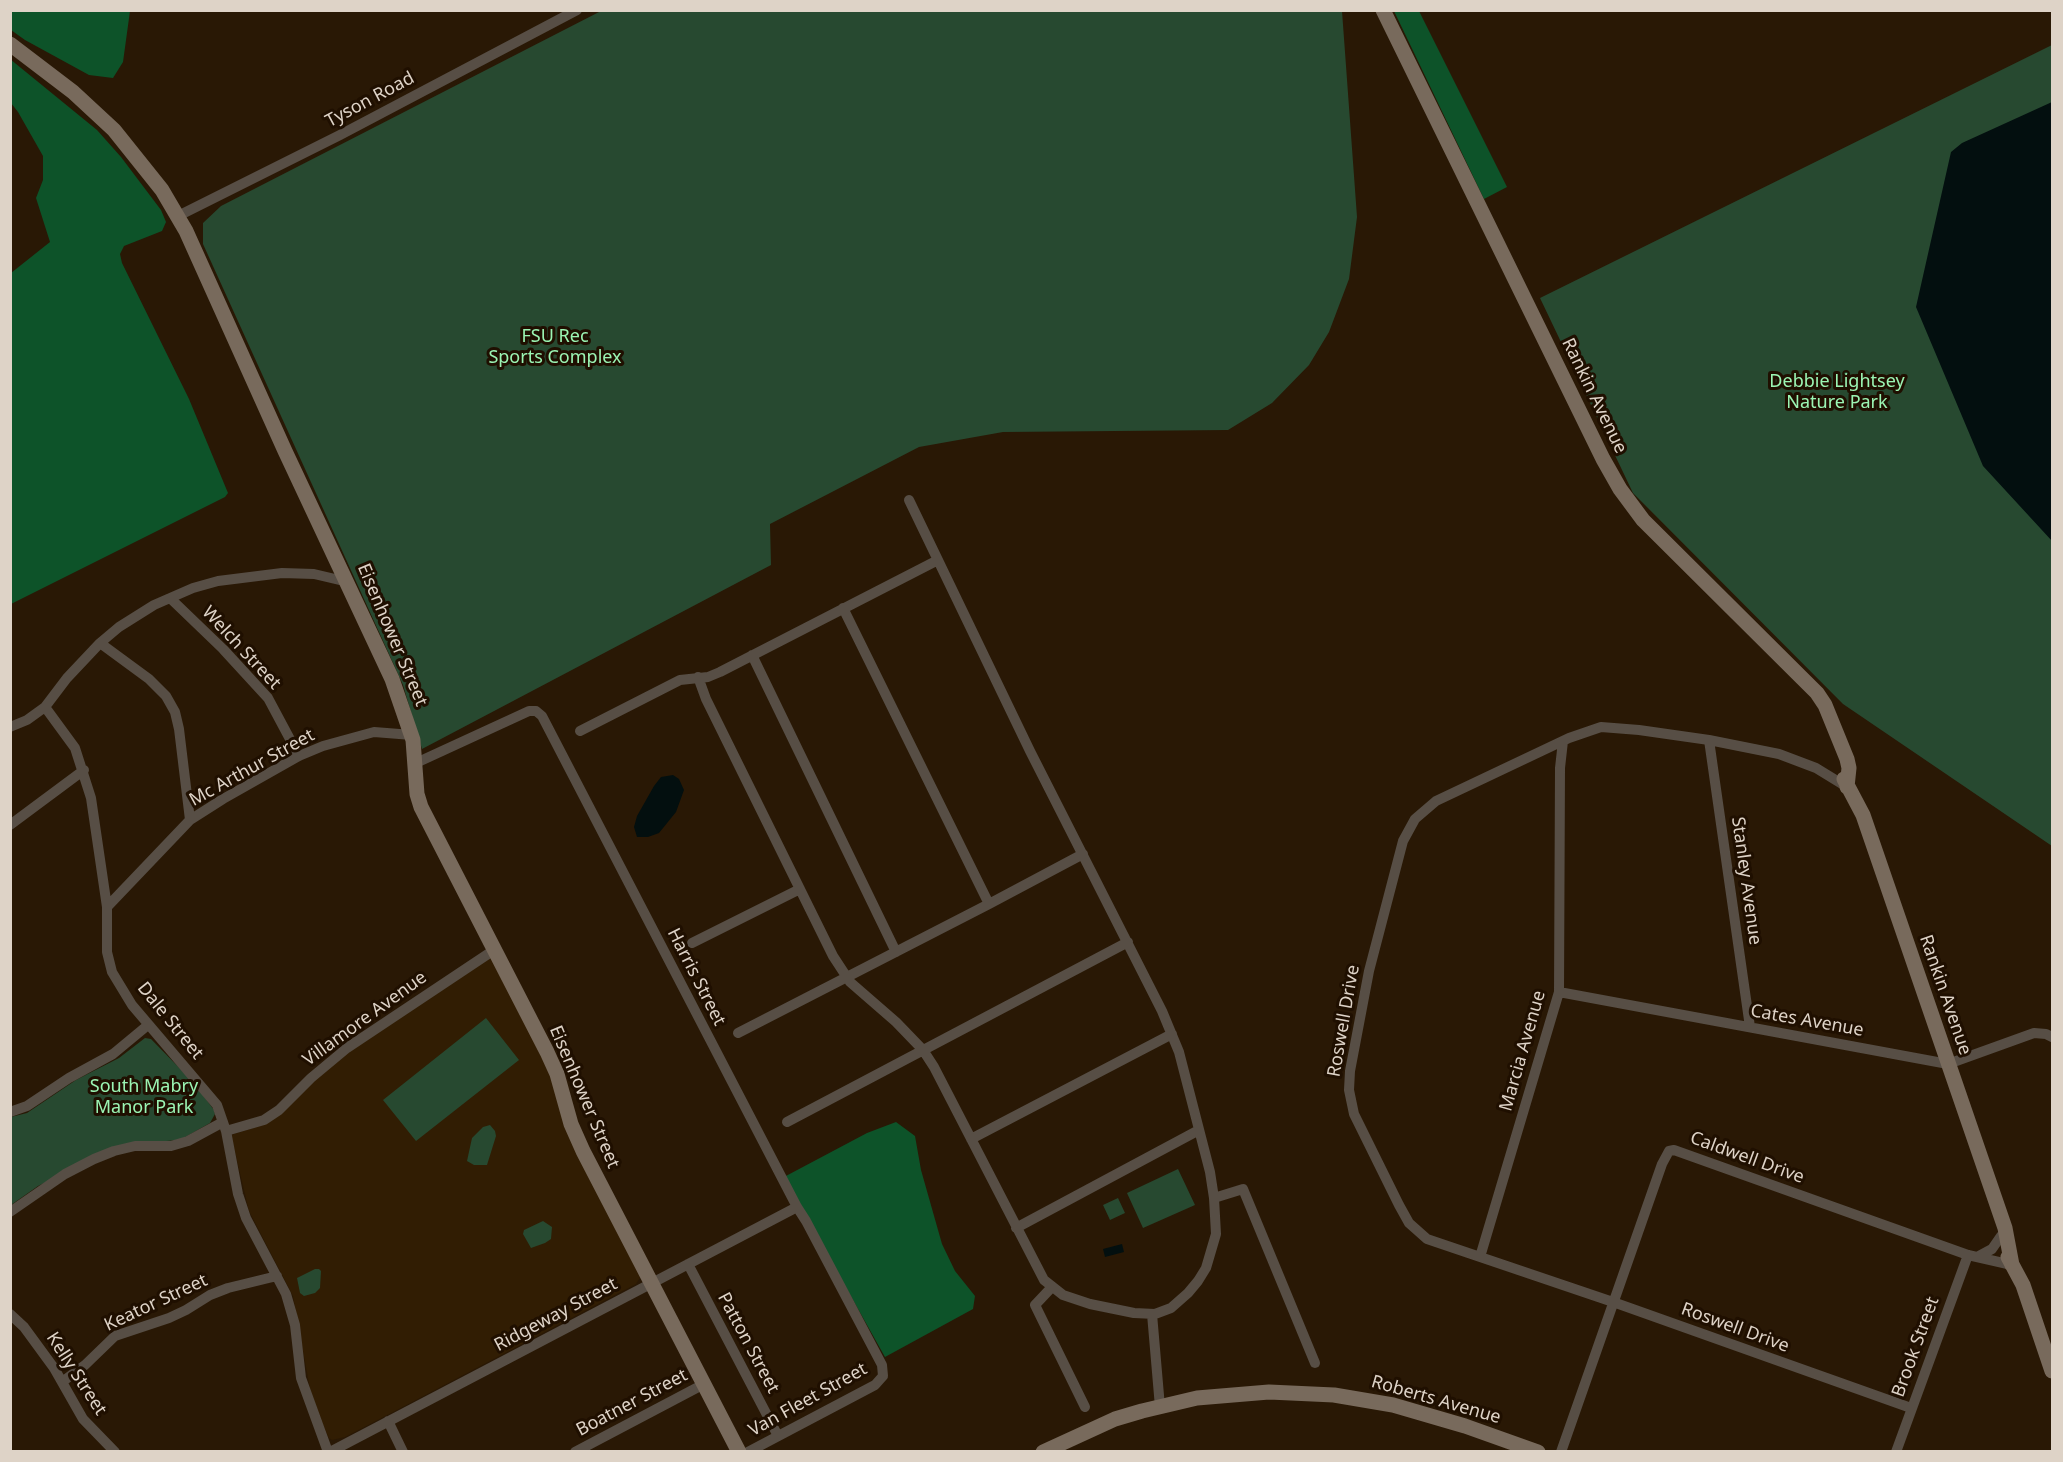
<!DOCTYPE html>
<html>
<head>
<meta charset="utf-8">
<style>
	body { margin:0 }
	#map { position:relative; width:2063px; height:1462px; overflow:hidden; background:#291805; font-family:"Noto Sans",sans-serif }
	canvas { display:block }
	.frame { position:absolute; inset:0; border:12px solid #ded3c7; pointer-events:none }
</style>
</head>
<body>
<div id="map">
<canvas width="2063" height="1462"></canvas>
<div class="frame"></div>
</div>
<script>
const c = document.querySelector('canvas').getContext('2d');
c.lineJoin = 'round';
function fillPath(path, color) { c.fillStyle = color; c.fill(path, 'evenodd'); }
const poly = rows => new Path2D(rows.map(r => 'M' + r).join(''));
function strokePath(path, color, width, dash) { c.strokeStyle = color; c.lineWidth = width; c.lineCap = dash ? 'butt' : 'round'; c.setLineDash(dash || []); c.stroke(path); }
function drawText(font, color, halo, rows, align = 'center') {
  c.font = font + ' "Noto Sans",sans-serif'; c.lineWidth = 6; c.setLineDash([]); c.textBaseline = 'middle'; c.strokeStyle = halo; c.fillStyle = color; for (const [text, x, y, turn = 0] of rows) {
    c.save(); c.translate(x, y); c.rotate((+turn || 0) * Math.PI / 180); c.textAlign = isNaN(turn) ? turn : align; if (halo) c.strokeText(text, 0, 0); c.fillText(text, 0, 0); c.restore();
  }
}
fillPath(poly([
	[487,959,491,959,525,1020,641,1276,636,1284,393,1412,345,1437,332,1440,329,1438,323,1425,310,1389,293,1296,249,1211,231,1135,253,1128,344,1055]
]), '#311d03');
fillPath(poly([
	[601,11,1342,11,1357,217,1349,279,1329,332,1309,365,1272,403,1228,430,1003,432,919,447,770,524,771,565,422,749,403,685,203,244,203,223,221,206],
	[2052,45,2052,846,1843,704,1633,493,1540,298],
	[486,1018,519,1060,416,1141,383,1100],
	[145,1038,151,1039,194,1083,214,1110,215,1114,210,1123,180,1140,125,1144,38,1186,11,1205,11,1117,27,1113,76,1080,119,1058],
	[490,1125,495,1131,496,1136,487,1165,474,1165,467,1161,472,1138,483,1127],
	[1178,1169,1195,1205,1143,1228,1127,1193],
	[1118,1198,1125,1213,1110,1220,1103,1205],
	[543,1221,552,1227,551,1239,545,1243,531,1248,523,1234,524,1230],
	[315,1269,319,1269,321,1271,320,1288,315,1293,304,1296,300,1293,297,1278]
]), '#274930');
fillPath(poly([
	[11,10,130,11,123,62,113,78,89,75,25,40,11,30],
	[1394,11,1419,11,1507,187,1484,199],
	[10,59,97,130,121,157,161,210,166,222,162,231,124,246,120,254,122,263,189,399,228,493,225,497,11,604,11,273,50,242,36,198,43,180,43,156,18,112,11,103],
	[896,1122,915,1136,921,1170,942,1244,955,1271,975,1296,973,1309,885,1357,784,1177,867,1133]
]), '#0d5329');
fillPath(poly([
	[2052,102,2052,541,1983,466,1916,307,1951,152,1962,143],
	[673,775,679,779,684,790,676,812,659,833,648,837,637,837,634,827,637,816,654,786,661,777],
	[1122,1244,1124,1252,1105,1257,1103,1249]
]), '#030f0f');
strokePath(poly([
	[178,216,340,135,577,10],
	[170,598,223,649,268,698,299,756],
	[843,608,989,904],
	[100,643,149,679,166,696,175,712,179,729,190,820],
	[752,655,896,952],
	[698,677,706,699,833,956,850,982,896,1022,923,1050,934,1067,1044,1280,1063,1295,1090,1304,1134,1313,1155,1314,1171,1308,1188,1293,1198,1281,1206,1268,1216,1234,1214,1198,1210,1172,1179,1052,1162,1011,1030,751,909,500],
	[45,707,75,748,91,798,107,907,107,952,112,972,132,1005,217,1105,226,1131,238,1194,246,1218,286,1294,295,1325,301,1378,328,1452],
	[10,727,27,720,45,707,67,678,100,643,119,627,154,605,193,588,218,581,282,573,314,574,348,582],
	[580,731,680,680,708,677,720,672,938,560],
	[1709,740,1750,1027],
	[416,763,529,711,536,711,542,716,797,1207,806,1221,882,1365,883,1376,875,1385,748,1452],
	[1847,787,1816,768,1779,754,1709,740,1639,730,1601,727,1569,738,1436,801,1415,819,1403,841,1369,971,1350,1071,1349,1090,1354,1114,1399,1205,1409,1223,1427,1239,1613,1302,1911,1408],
	[10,825,84,770],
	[107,907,190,820,223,799,299,756,323,746,374,732,412,735],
	[692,943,800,889],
	[1559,992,1948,1064,2034,1033,2046,1034,2052,1037],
	[738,1033,989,904,1083,854],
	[10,1112,27,1106,69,1078,113,1054,148,1025],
	[787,1122,1128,942],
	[226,1131,264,1120,279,1110,311,1078,347,1048,494,950],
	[971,1139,1172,1034],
	[1214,1198,1243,1189,1315,1363],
	[10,1212,65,1174,94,1159,114,1151,135,1146,171,1146,188,1141,223,1122],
	[1016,1228,1199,1130],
	[1979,1256,1992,1249,2001,1236],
	[1480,1257,1559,992,1560,768,1563,741],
	[688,1264,778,1436],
	[1052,1287,1035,1305,1085,1407],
	[10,1314,24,1327,54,1368,83,1419,115,1452],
	[1152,1314,1160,1407],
	[62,1382,85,1365,115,1336,169,1318,186,1310,210,1295,228,1288,277,1276],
	[388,1421,403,1452],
	[330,1452,797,1207],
	[575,1452,704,1384],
	[1561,1452,1662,1164,1669,1151,1674,1150,1968,1255,2012,1265],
	[1896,1452,1968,1255]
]), '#574e45', 10);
strokePath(poly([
	[1383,10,1603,459,1620,489,1643,520,1817,693,1825,705,1847,759,1849,768,1847,787],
	[10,44,73,92,114,130,162,190,186,231,285,451,392,679,413,740,417,794,421,807,547,1052,557,1074,571,1124,583,1151,739,1452],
	[1844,779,1863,815,2005,1228,2012,1265],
	[2008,1257,2023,1285,2052,1371],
	[1043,1452,1115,1419,1142,1411,1197,1398,1269,1392,1334,1395,1393,1405,1465,1426,1538,1452]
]), '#786a5c', 15);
drawText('18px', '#ded3c7', '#1f0f00', [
	["Tyson Road",370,100,-28],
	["Rankin Avenue",1594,396,64],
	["Eisenhower Street",392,635,67],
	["Welch Street",241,648,47],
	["Mc Arthur Street",252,768,-29],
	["Stanley Avenue",1746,881,82],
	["Harris Street",696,977,63],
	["Rankin Avenue",1945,995,71],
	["Villamore Avenue",365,1019,-36],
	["Dale Street",170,1021,51],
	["Roswell Drive",1344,1021,-80],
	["Cates Avenue",1807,1021,10],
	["Marcia Avenue",1523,1051,-74],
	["Eisenhower Street",584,1097,67],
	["Caldwell Drive",1747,1158,20],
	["Keator Street",156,1303,-25],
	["Ridgeway Street",556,1315,-28],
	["Roswell Drive",1735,1328,20],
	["Patton Street",748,1343,62],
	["Brook Street",1916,1347,-70],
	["Kelly Street",76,1374,57],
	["Van Fleet Street",808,1400,-29],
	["Roberts Avenue",1436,1400,16],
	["Boatner Street",632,1403,-28]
]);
drawText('18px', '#9bf5b3', '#1f0f00', [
	["FSU Rec",555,337],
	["Sports Complex",555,358],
	["Debbie Lightsey",1837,382],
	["Nature Park",1837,403],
	["South Mabry",144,1087],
	["Manor Park",144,1108]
]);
</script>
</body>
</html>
